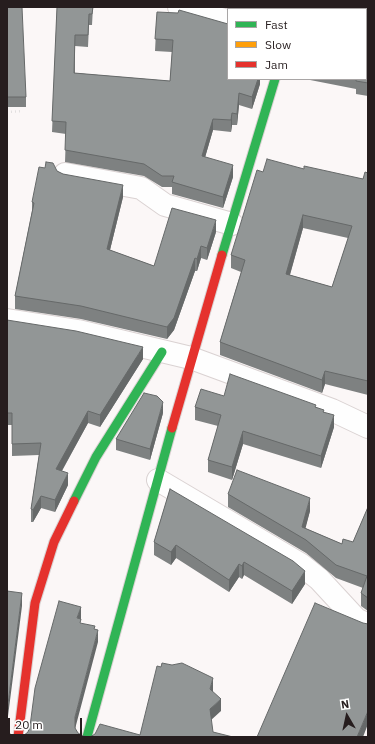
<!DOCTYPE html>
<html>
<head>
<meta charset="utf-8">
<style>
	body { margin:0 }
	#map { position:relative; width:375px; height:744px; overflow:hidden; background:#fbf7f7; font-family:"IBM Plex Sans",sans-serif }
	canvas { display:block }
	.frame { position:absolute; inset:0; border:8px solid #261d1e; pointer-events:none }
	.legend { position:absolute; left:227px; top:8px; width:140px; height:72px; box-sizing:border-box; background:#fff; border:1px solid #a8a5a5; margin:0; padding:5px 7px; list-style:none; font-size:12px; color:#261d1e }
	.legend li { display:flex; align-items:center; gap:8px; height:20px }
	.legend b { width:20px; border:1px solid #a8a5a5 }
	.north { position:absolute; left:327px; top:696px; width:40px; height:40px; -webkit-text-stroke:3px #fff; paint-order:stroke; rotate:351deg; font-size:11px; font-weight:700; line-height:16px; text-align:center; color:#261d1e }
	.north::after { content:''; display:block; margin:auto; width:14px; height:18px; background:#261d1e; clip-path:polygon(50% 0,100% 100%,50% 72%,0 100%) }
	.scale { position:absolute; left:8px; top:718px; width:74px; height:18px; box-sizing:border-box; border:2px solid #261d1e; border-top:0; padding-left:5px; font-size:12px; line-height:14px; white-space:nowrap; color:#261d1e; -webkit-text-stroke:3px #fff; paint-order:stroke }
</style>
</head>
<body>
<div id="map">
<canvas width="375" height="744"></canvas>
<div class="frame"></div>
<ul class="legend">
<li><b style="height:5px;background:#30b455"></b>Fast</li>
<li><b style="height:5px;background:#ff9f0a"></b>Slow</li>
<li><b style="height:5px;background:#e5322d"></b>Jam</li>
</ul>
<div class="north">N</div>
<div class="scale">20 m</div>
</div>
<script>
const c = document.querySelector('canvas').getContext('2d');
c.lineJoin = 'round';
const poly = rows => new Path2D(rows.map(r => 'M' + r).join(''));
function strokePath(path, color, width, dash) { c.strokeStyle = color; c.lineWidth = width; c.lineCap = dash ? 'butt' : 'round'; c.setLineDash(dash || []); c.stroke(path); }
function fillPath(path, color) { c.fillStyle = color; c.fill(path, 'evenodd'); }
const street = poly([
	[179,7,228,21],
	[65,174,141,188,165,205,232,224],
	[7,320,78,331,191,358,332,410,368,427],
	[158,480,300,564,319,579,356,619,368,625]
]);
const fast = poly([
	[222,255,275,79],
	[74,501,96,457,162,352],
	[87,737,172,428]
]);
const slow = poly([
	[296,7,296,9]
]);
const jam = poly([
	[172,428,222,255],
	[18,737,35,603,54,542,74,501]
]);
strokePath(street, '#dad2d2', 24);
strokePath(fast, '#dad2d2', 11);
strokePath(slow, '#dad2d2', 11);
strokePath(jam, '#dad2d2', 11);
strokePath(poly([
	[7,112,22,111]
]), '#e2e0e0', 2.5, [1, 3]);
strokePath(street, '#fefefe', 22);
strokePath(fast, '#30b455', 9);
strokePath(slow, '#ff9f0a', 9);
strokePath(jam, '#e5322d', 9);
fillPath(poly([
	[7,7,26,97,26,107,7,107],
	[57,7,93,7,92,25,89,25,88,47,75,46,75,73,170,81,172,52,155,51,157,12,228,79,260,79,260,84,252,109,239,105,237,125,232,125,231,132,213,130,205,157,233,177,223,208,172,194,172,187,162,187,144,176,65,162,66,134,52,132],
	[368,7,368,32,366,32,366,9],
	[368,44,368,96,356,94,356,89,305,79,366,79],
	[304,169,363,179,368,173,368,395,325,384,322,393,220,355,220,342,241,272,231,268,231,255,263,172],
	[303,228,348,238,332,287,290,275],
	[57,171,63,174,123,197,110,250,154,266,216,232,207,260,201,258,197,271,195,271,174,330,167,339,81,319,15,309,15,296,32,211,32,202],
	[7,320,143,359,100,427,88,423,62,471,68,485,55,512,41,508,33,522,31,522,31,509,39,455,12,456,12,425,7,425],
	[224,396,316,407,324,412,334,427,321,468,243,444,232,480,208,472,208,460,218,426,195,420,195,407],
	[163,413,150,460,116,450,116,439],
	[170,489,305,584,292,604,244,575,242,579,239,577,229,592,176,558,171,565,154,555,154,542],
	[228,494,310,511,305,528,342,544,353,542,368,507,368,611,361,606,361,593,363,588,336,578,306,553,228,507]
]), '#7e8181');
fillPath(poly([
	[258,79,260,79,260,84,252,109,252,97],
	[239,93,239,105,237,125,237,114],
	[232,113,232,125,231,132,231,120],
	[213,119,213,130,202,168,202,156],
	[233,165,233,177,223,208,223,197],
	[123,185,123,197,107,262,107,249],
	[303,215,303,228,286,288,286,274],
	[216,220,216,232,207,260,207,248],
	[201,246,201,258,197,271,197,259],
	[195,258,195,271,174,330,167,339,167,327],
	[143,347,143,359,100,427,100,415],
	[325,371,325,384,322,393,322,380],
	[163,402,163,413,150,460,150,449],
	[88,411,88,423,56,481,56,469],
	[334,415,334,427,321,468,321,456],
	[243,431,243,444,232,480,232,467],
	[68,473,68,485,55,512,55,500],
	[41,496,41,508,33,522,33,510],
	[310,498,310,511,303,538,302,527],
	[176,545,176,558,171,565,171,552],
	[244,562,244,575,242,579,242,566],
	[239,564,239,577,229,592,229,580],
	[305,571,305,584,292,604,292,591],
	[22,593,22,606,7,724,7,712],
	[81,607,81,620,77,618],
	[98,630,98,642,75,729,75,717],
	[213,678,213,691,210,702,210,689],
	[221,699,221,711,210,721,210,709],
	[368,711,368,724,363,737,357,737]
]), '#666969');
const building = poly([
	[7,7,22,7,26,97,7,97,7,7],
	[57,7,93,7,92,14,89,14,88,35,75,35,74,73,170,81,173,40,155,39,157,12,178,13,179,10,228,24,228,79,258,79,252,97,239,93,237,114,232,113,231,120,213,119,202,156,233,165,223,197,172,182,174,176,162,176,144,164,65,150,66,122,52,121,57,7],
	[308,7,368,7,368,19,366,18,366,9,308,9,308,7],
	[366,44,368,44,368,83,356,81,356,79,366,79,366,44],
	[267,159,304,169,304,166,363,179,365,172,368,173,368,381,325,371,322,380,220,342,245,260,231,255,257,170,263,172,267,159],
	[303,215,352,226,332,287,286,274,303,215],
	[46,162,53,163,57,171,63,174,123,185,107,249,154,266,172,208,216,220,207,248,201,246,197,259,195,258,174,318,167,327,81,306,15,296,34,203,32,202,39,167,45,168,46,162],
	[7,320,76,331,143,347,100,415,88,411,56,469,68,473,55,500,41,496,33,510,31,509,41,443,12,444,12,413,7,413,7,320],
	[230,374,316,405,315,407,324,410,323,412,334,415,321,456,243,431,232,467,208,460,221,415,195,407,201,389,224,396,230,374],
	[144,393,157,396,163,402,150,449,116,439,144,393],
	[237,470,310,498,302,527,342,544,343,539,353,542,368,507,368,598,361,593,367,576,336,565,306,540,228,494,237,470],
	[170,489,293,561,305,571,292,591,244,562,242,566,239,564,229,580,176,545,171,552,154,542,170,489],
	[7,591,22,593,7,712,7,591],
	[59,601,81,607,77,618,81,619,80,623,95,626,94,629,98,630,75,717,75,728,78,733,83,736,90,737,95,734,100,724,140,735,157,666,161,667,162,663,172,665,182,663,213,678,210,689,221,699,210,709,213,732,233,737,7,737,7,730,10,734,16,737,23,736,28,732,30,726,35,688,59,601],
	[315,603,363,623,368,624,368,711,357,737,257,737,315,603]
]);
fillPath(building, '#929696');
strokePath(building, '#666969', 1);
</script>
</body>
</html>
